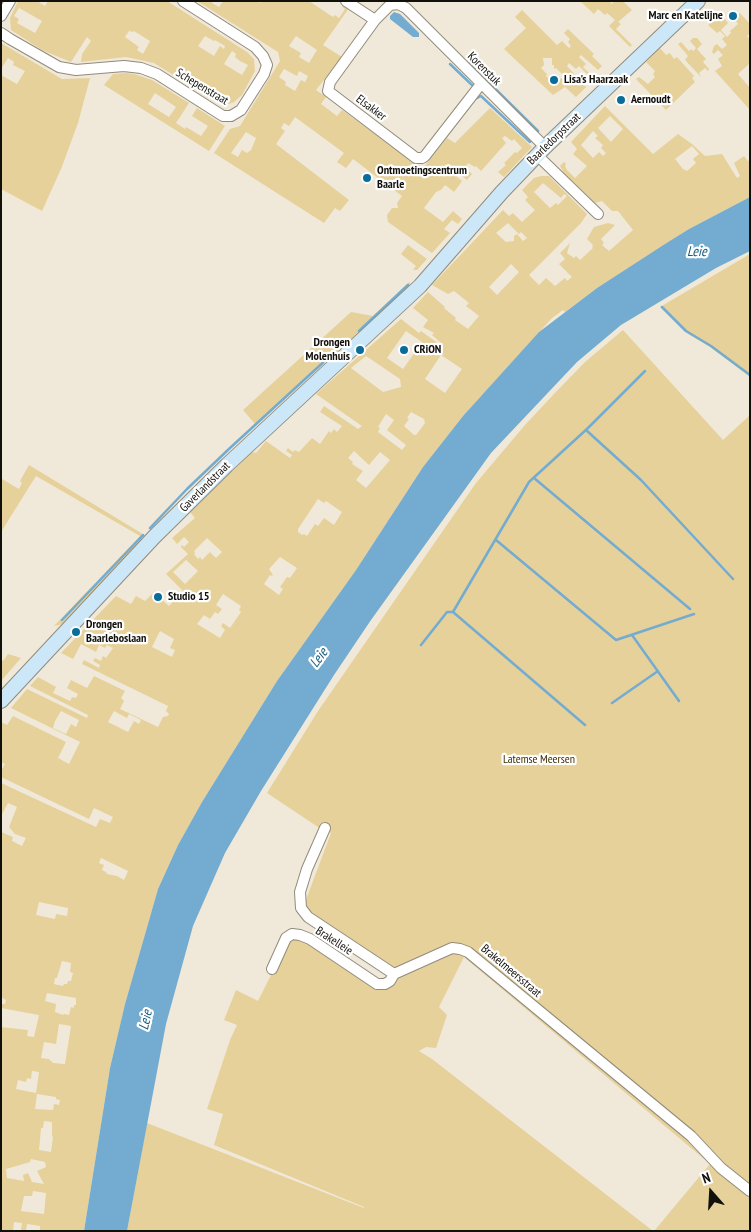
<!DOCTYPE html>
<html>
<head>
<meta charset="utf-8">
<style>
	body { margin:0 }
	#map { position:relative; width:751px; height:1232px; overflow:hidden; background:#f0e9d9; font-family:"PT Sans Narrow",sans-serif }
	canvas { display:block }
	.frame { position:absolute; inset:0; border:2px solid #12100b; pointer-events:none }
	.north { position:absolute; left:686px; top:1167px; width:50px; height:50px; -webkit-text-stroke:4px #fff; paint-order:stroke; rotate:341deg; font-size:14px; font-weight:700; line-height:20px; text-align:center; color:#12100b }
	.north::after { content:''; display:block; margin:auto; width:18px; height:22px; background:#12100b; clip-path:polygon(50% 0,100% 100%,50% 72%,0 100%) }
</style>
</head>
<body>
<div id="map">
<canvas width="751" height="1232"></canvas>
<div class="frame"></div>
<div class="north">N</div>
</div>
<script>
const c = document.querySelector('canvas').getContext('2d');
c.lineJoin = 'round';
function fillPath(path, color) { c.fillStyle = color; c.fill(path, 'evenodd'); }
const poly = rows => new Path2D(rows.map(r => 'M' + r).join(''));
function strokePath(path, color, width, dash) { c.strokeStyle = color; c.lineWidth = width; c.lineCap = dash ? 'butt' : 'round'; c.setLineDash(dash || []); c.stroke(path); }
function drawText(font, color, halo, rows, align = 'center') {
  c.font = font + ' "PT Sans Narrow",sans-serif'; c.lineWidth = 4.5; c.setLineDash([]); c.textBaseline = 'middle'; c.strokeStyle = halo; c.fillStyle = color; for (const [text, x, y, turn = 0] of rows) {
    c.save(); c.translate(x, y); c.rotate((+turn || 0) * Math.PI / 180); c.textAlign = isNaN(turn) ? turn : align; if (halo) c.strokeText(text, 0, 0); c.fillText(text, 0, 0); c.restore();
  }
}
fillPath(poly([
	[18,1,37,1,45,6,48,1,167,1,247,52,254,59,255,71,242,95,234,102,229,104,215,101,154,63,126,57,81,62,82,54,91,41,87,37,71,62,42,50,11,30,10,18],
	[19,8,42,21,35,33,17,23,19,19,14,16],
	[129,31,133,32,134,31,150,41,143,54,137,50,139,47,125,37],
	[205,36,214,41,215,40,225,46,224,49,220,46,214,56,198,46],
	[232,51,236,54,235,57,240,61,248,65,242,75,224,64],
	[197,1,212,1,212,3,219,7,223,1,258,1,260,3,262,1,309,1,333,17,335,15,339,18,345,9,342,7,344,5,349,8,323,45,342,57,316,90,326,97,321,104,337,116,342,110,423,168,447,138,455,143,490,108,532,147,504,177,498,172,506,165,504,163,515,152,517,153,522,148,514,139,512,141,505,136,502,138,506,143,481,171,476,166,475,167,468,163,465,168,472,174,467,180,462,176,464,173,455,167,453,169,459,174,457,177,462,181,460,184,454,192,445,185,441,190,436,192,424,208,443,222,453,211,462,219,458,224,452,220,444,229,450,233,432,253,388,222,387,215,392,208,398,208,397,203,402,196,353,159,346,168,337,162,344,153,295,117,289,126,284,123,281,128,285,131,276,144,349,200,340,211,335,208,324,223,214,153,230,129,240,126,280,61,278,52],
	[296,36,317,50,309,63,299,57,301,53,289,46],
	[284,69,297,76,299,71,308,76,305,82,301,80,295,91,285,85,286,82,279,77],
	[246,132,256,138,251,150,247,153,242,150,238,157,231,153],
	[580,1,609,1,612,4,614,1,623,1,632,10,618,22,621,24,616,29,632,45,630,47,609,26,615,20,607,13,605,15,598,9,594,14],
	[522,10,557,45,562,41,569,48,571,46,568,42,570,39,564,33,568,29,594,54,592,56,602,66,598,70,581,55,579,57,586,64,583,67,590,74,589,76,579,66,576,69,569,63,567,66,586,87,576,97,565,87,553,95,504,49,526,28,515,17],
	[543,58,552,58,552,65,554,65,554,69,556,68,564,76,554,84,546,76,547,74,541,68,544,65],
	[719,12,728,23,721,30,727,37,731,33,730,31,738,24,734,18,740,13,750,24,750,33,747,36,750,40,750,63,738,74,750,88,750,110,715,71,722,66,718,59,723,55,718,50,714,54,712,52,714,46,717,44,722,49,727,45,722,39,725,36,720,31,717,33,708,25,713,21,711,18],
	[693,38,697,38,702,44,697,49,706,59,703,62,709,69,708,71,705,68,699,73,701,77,685,60,688,56,678,44,681,42,689,51,691,49,693,51,696,48,690,41],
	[1,43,62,79,90,78,78,123,61,169,42,211,1,189,1,75,17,84,25,71,13,65,14,62,8,58,1,69],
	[660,48,666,55,670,53,674,59,677,57,694,76,692,78,695,82,666,110,636,79,639,77,648,84,655,77,653,74,655,71,646,62],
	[126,73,134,74,152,80,189,103,176,123,185,129,186,127,201,136,208,126,192,116,197,108,225,126,209,151,104,85,113,74],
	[155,93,176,107,169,117,148,104],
	[605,106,653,154,678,134,692,144,705,156,722,154,737,178,740,176,734,163,744,156,748,161,750,160,750,197,689,229,597,288,565,312,563,310,552,318,463,416,423,467,356,570,277,681,202,802,178,845,158,889,125,1004,110,1068,84,1231,40,1231,40,1226,27,1224,26,1231,24,1231,21,1230,22,1223,14,1222,13,1231,1,1231,1,1027,28,1030,27,1036,34,1037,39,1015,1,1008,1,1004,5,1004,6,1000,1,997,1,832,13,837,12,841,22,846,26,838,15,834,9,827,17,807,8,803,1,816,1,783,96,827,100,819,110,823,113,817,94,808,89,819,1,777,1,771,5,764,1,762,1,722,7,725,13,716,66,742,58,758,69,764,80,742,11,708,27,689,87,718,88,715,30,686,38,677,56,687,53,693,70,701,72,697,76,698,78,694,67,688,71,680,87,688,94,676,125,691,121,698,124,701,120,709,158,727,163,717,168,716,169,714,166,711,168,706,82,664,84,660,99,668,100,665,93,661,95,658,101,661,103,656,106,658,113,648,107,645,105,648,99,645,96,652,81,644,73,659,61,653,116,596,131,604,136,596,145,601,152,594,160,601,162,600,169,606,183,591,166,574,188,554,181,547,182,545,184,547,189,542,184,537,177,544,172,538,195,518,190,512,252,452,256,453,266,441,290,458,292,455,286,451,288,448,293,452,295,450,299,452,312,438,320,444,329,431,331,433,334,429,337,432,342,426,320,412,324,406,358,429,362,426,316,394,401,319,419,333,421,331,439,344,440,342,432,335,434,333,423,327,428,320,413,308,428,292,445,307,444,308,456,318,455,320,468,329,479,316,466,306,469,303,454,291,448,294,432,285,503,210,509,216,513,213,522,222,535,210,525,200,528,197,522,190,534,178,541,176,549,176,587,214,581,223,529,275,539,285,546,278,555,286,565,278,567,281,572,277,559,264,565,259,560,253,570,243,567,253,574,258,576,256,580,260,593,248,592,247,593,245,587,239,594,227,608,223,615,225,601,239,604,243,602,245,609,251,633,230,618,211,612,211,602,201,595,203,564,173,560,166,564,162,566,164,565,166,567,170,575,178,587,166,573,154,577,149,571,142],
	[610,116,623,129,611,142,598,128],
	[593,131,598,136,595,138,603,145,601,148,606,153,603,156,599,152,593,158,581,145],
	[692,146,699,154,693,159,696,163,687,171,683,169,675,159],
	[543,183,561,198,564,194,567,196,558,205,556,203,550,208,534,192],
	[508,223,519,234,521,232,527,238,523,241,517,234,514,236,514,241,506,242,496,233],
	[511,264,519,272,497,295,489,287],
	[406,331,422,342,403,369,387,358],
	[441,355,462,369,445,393,425,379],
	[366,356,400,379,401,387,383,392,351,368],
	[411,412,424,419,425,423,416,435,414,435,404,426,409,419,407,418],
	[386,414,394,420,387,430,406,445,402,450,378,432,380,428,378,427],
	[354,451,369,465,380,452,390,460,366,488,356,480,363,471,352,464,353,462,348,458],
	[318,499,324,503,326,501,342,512,334,525,324,518,318,526,315,524,307,536,304,534,302,535,298,532,298,529],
	[207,538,222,552,216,558,210,552,202,560,200,557,198,559,194,554,195,553,194,551],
	[280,557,297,568,290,578,287,577,280,587,283,589,279,595,264,584,270,575,271,576,273,575,269,569],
	[186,560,198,571,185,584,173,572],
	[223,594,241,606,239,610,241,612,230,628,223,623,221,626,225,630,220,638,197,624,204,615,210,619,215,612,218,614,222,609,216,605],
	[160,631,174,639,170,648,175,650,172,657,152,647],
	[61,711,79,720,76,727,71,724,66,734,53,728,55,721],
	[114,711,127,718,129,714,141,720,139,724,134,721,128,732,108,722],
	[101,858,128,871,124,880,117,876,107,874,106,872,102,870,104,865,99,863],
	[39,902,68,908,67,916,56,914,55,919,36,915],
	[62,961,71,963,70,972,73,973,71,981,68,981,67,984,64,984,63,986,54,984,55,978,57,978],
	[47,993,76,998,76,1005,74,1005,74,1008,71,1007,69,1015,64,1014,63,1015,55,1012,56,1004,45,1001],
	[59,1024,71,1026,65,1064,53,1063,49,1059,41,1058,44,1042,56,1044],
	[32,1071,39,1072,36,1093,16,1089,18,1080,26,1082,27,1078,31,1079],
	[37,1094,56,1097,56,1099,60,1100,59,1105,54,1104,53,1110,35,1109],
	[44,1121,52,1122,52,1136,53,1137,51,1152,39,1150,41,1128,43,1128],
	[31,1159,45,1162,46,1167,37,1171,44,1184,32,1182,28,1173,23,1175,24,1181,7,1178,6,1169,30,1162],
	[33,1191,46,1193,44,1214,21,1211,24,1196,32,1196],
	[408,245,427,259,417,270,413,270,416,266,401,254],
	[750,254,750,377,710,347,685,332,660,307],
	[409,282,412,286,255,424,243,410,351,312,373,316],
	[623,330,723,440,750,415,750,1231,654,1231,710,1164,464,957,439,1007,447,1015,436,1048,426,1047,419,1051,432,1059,653,1231,127,1231,147,1123,364,1208,364,1207,214,1145,223,1114,207,1109,230,1040,237,1025,224,1020,236,990,258,1001,288,941,292,938,308,941,379,987,401,968,394,967,314,914,304,905,331,833,321,829,267,793,318,711,476,483,525,425,553,395,585,362],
	[29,465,146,536,69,618,63,624,54,626,140,536,36,476,1,532,1,481,2,479,19,489,22,483,20,481],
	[8,654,21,658,1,681,1,660,3,661]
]), '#e6d19b');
fillPath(poly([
	[394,12,400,14,419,33,419,37,413,37,390,19,390,16],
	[750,197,750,251,716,268,621,325,577,362,491,453,371,620,334,675,261,791,225,853,193,926,166,1024,127,1231,84,1231,110,1068,125,1004,158,889,178,845,202,802,277,681,356,570,423,467,463,416,539,332,597,288,665,244,689,229]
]), '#73acd0');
strokePath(poly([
	[469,63,538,131],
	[450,64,472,85],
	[475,99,481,96,530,142],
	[662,307,686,331,711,346,750,375],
	[359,331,408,285],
	[586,430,641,480,733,579],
	[534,478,690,609],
	[150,528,187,489,230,448,328,358],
	[496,540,616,640,694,614],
	[453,612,585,725],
	[62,620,143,535],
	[632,635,679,701],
	[421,645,447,612,453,612,529,482,588,428,645,371],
	[612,703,658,671]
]), '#73acd0', 2.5);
const street = poly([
	[346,1,375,20],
	[1,16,10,1],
	[1,33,10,39,59,67,76,70,124,66,141,68,157,74,223,116,231,116,241,110,264,74,267,65,263,56,255,47,183,1],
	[481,84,425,156,422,158,416,158,328,91,330,82,375,20,390,5,398,4,406,8,545,147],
	[537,155,598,214],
	[325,828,307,869,300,892,301,908,308,917,394,974,452,948,460,949,468,952,691,1136,721,1168,750,1191],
	[272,969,286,938,292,934,300,935,310,939,377,984,385,984,390,981,394,974]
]);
const secondary = poly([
	[1,701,154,537,227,465,420,286,502,192,545,147,698,1]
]);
strokePath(street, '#918b7c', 12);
strokePath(secondary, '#918b7c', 16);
strokePath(street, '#fff', 10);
strokePath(secondary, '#cce7f7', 14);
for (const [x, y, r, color] of [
	[733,16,5,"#086d9a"],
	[554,80,5,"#086d9a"],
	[621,100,5,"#086d9a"],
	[367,178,5,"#086d9a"],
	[360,350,5,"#086d9a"],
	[404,350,5,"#086d9a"],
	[158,597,5,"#086d9a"],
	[76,632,5,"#086d9a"]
]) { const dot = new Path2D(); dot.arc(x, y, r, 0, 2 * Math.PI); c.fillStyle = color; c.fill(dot); strokePath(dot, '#fff', 2); }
drawText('bold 12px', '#12100b', '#fff', [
	["Marc en Katelijne",723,16,"right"],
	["Lisa's Haarzaak",564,80],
	["Aernoudt",631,100],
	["Ontmoetingscentrum",377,171],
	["Baarle",377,185],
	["Drongen",350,343,"right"],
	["Molenhuis",350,357,"right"],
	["CRiON",414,350],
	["Studio 15",168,597],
	["Drongen",86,625],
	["Baarleboslaan",86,639]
], 'left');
drawText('12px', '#12100b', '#fff', [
	["Korenstuk",484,69,45],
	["Schepenstraat",202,87,31],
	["Elsakker",371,108,37],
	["Baarledorpstraat",554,139,-44],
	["Gaverlandstraat",205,487,-45],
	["Brakelleie",334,941,33],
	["Brakelmeersstraat",511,971,40]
]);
drawText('12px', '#3e2e00', '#fff', [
	["Latemse Meersen",539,760]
]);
drawText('italic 14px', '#165b7e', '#fff', [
	["Leie",697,252],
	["Leie",319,658,-54],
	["Leie",146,1020,-78]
]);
</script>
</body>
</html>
